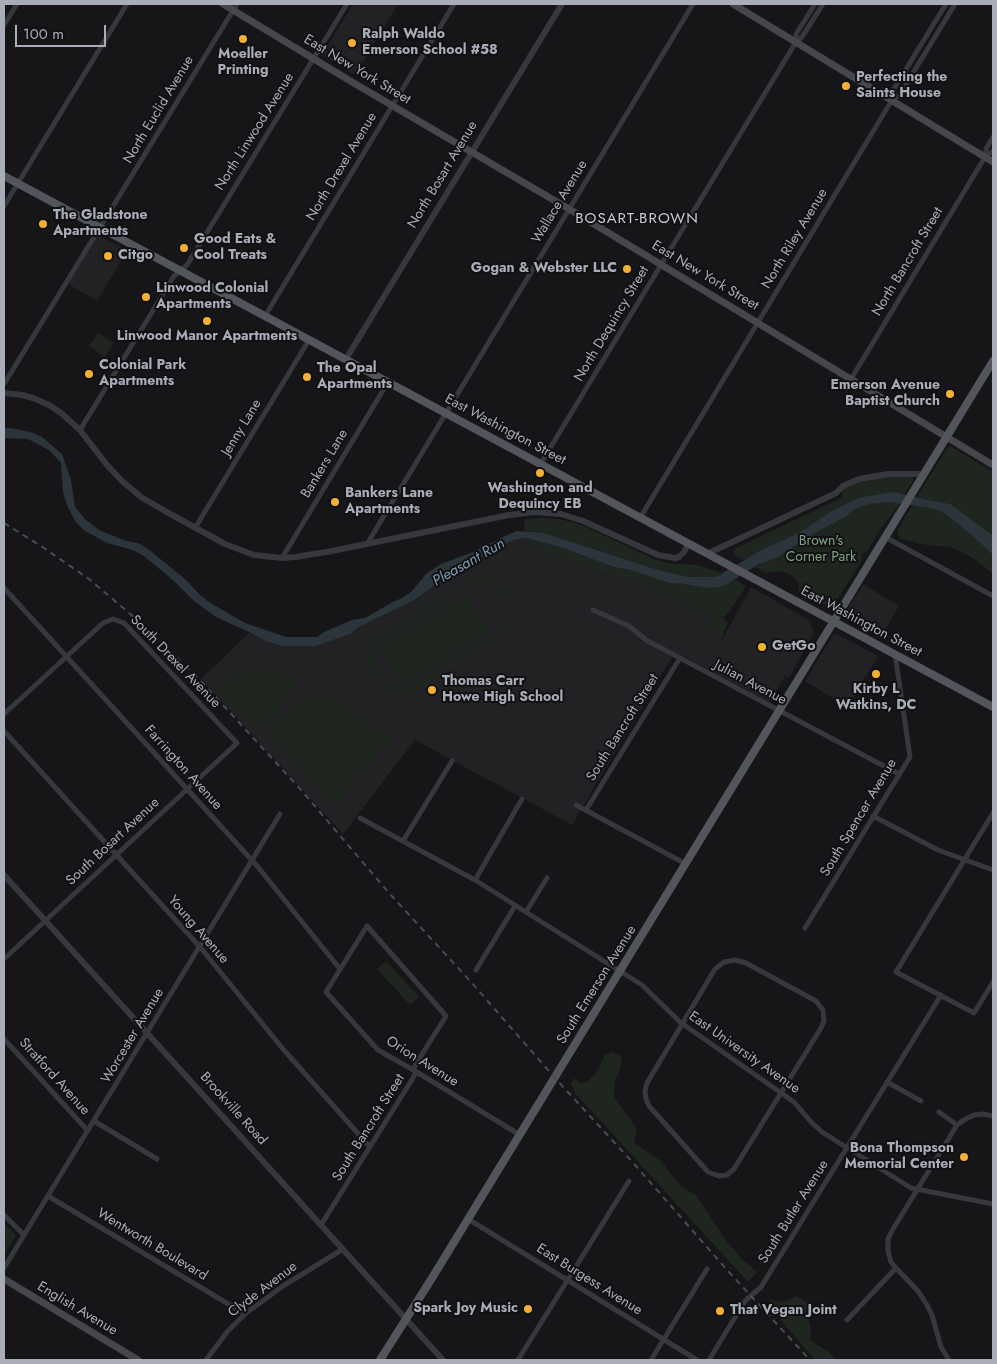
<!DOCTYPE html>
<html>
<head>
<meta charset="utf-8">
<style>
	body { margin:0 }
	#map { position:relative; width:997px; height:1364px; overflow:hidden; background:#161618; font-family:Jost,sans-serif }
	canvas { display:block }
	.frame { position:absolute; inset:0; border:5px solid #a8adb8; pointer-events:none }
	.scale { position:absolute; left:15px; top:25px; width:91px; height:22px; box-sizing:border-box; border:2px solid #a8adb8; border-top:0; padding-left:6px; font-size:15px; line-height:18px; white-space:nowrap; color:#a8adb8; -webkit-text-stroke:4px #111113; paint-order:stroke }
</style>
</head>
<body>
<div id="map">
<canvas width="997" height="1364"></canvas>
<div class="frame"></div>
<div class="scale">100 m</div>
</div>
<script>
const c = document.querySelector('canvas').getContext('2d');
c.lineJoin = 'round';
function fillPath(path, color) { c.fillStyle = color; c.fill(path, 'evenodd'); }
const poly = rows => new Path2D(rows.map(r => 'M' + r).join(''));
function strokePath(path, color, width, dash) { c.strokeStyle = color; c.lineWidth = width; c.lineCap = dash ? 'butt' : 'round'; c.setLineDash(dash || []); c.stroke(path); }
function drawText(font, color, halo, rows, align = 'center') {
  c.font = font + ' Jost,sans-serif'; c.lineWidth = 4; c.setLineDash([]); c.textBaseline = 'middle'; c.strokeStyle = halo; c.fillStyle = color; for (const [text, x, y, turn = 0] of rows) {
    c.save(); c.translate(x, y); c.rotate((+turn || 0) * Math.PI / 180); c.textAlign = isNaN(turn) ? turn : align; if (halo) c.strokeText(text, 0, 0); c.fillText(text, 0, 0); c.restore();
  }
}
fillPath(poly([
	[353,4,398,4,355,75,322,55],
	[98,235,127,251,97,301,68,284],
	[524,539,535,547,553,556,563,557,567,562,592,572,614,576,626,577,661,593,712,619,706,631,722,640,751,587,809,620,814,633,789,678,785,676,769,702,675,652,572,825,415,740,343,834,201,679,250,632,268,642,282,646,316,646,350,634,359,627,414,600,442,580,500,546,514,540],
	[863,584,899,606,881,637,844,615],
	[834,634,837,634,878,656,847,707,805,681]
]), '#222225');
fillPath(poly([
	[98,333,114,343,105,357,89,346],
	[950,446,992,471,993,474,993,574,977,561,966,554,950,547,927,545,901,539,898,535,897,531,920,492,946,450],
	[889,476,910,476,914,479,896,509,880,530,866,553,861,554,863,559,833,606,822,604,805,595,806,593,803,592,802,593,798,591,799,585,795,578,787,573,780,571,766,573,734,555,733,552,736,548,843,497,841,489,864,480],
	[544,518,564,520,584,526,652,558,666,563,697,565,722,573,716,577,689,577,675,574,652,568,544,533,524,531,525,519],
	[526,538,560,547,614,567,631,570,669,583,724,586,734,579,746,586,729,612,723,618,728,623,721,639,706,631,711,619,661,593,626,577,614,576,592,572,567,562,563,557,553,556,535,547,524,539],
	[483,576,499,581,510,592,514,602,515,612,510,627,499,638,398,702,395,697,400,693,392,691,382,685,377,681,371,672,368,660,369,654,372,643,375,638,384,630,463,581,473,577],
	[480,582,494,585,502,591,507,599,509,613,506,623,500,630,413,685,398,687,389,684,382,678,376,669,374,660,376,650,383,639,466,586],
	[465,595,489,632,404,685,380,648],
	[263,669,286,675,299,685,262,730,257,730,216,689,223,683,242,671],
	[322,695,349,707,367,719,392,739,348,789,339,803,331,803,266,736,295,703,304,699],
	[386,961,419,997,410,1005,377,969],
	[613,1052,622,1057,620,1069,615,1081,614,1097,637,1129,634,1143,661,1161,681,1187,696,1195,727,1242,744,1261,757,1272,748,1282,576,1094,571,1084,574,1078,580,1083,587,1082,595,1074,605,1055],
	[4,1223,16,1235,6,1252,4,1251,6,1238,4,1234],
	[797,1296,808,1303,807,1315,811,1328,810,1340,830,1353,835,1360,815,1360,769,1306,770,1300,784,1302]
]), '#1e261f');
fillPath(poly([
	[4,428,10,428,31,432,42,437,62,454,71,480,75,507,85,519,99,530,126,541,138,543,147,548,186,580,200,595,209,602,245,623,286,637,317,637,324,632,352,620,365,618,391,603,404,597,411,592,427,573,441,564,473,552,505,536,517,531,544,533,652,568,675,574,689,577,716,577,765,548,784,540,807,528,830,512,854,500,863,497,894,492,932,501,950,504,993,536,993,555,984,546,956,522,943,512,931,508,890,502,869,504,856,508,843,518,811,535,778,557,759,564,724,586,710,588,684,584,669,583,631,570,614,567,560,547,526,538,514,540,500,546,442,580,414,600,359,627,350,634,316,646,282,646,268,642,249,632,216,617,194,601,174,581,144,556,133,550,107,543,85,531,75,521,67,505,63,492,61,463,49,450,28,439,4,438]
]), '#2c353c');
strokePath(poly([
	[4,25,17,4],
	[796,42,796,34,815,4],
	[892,100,892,92,946,4],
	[985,157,986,149,993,137],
	[4,206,127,4],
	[265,316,454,4],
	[851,379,985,157,993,151],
	[4,384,237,4],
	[80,430,174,276,187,265,347,4],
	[541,463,796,42,802,37,823,4],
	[640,518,892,100,899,96,955,4],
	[195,528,309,340],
	[885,537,993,596],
	[367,544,693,4],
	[282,558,388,382],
	[4,588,258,867,340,969],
	[593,610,629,626,646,640,680,658,899,774],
	[4,714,103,623,113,619,124,623,237,743,4,959],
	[4,731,200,947,283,1049,370,1147],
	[576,805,686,864],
	[586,810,680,658],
	[993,813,896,972,974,1013,993,982],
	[873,816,938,850,993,870],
	[360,818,475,880,642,985,680,1022,794,1102,811,1122,822,1132,911,1188,993,1204],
	[403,841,452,761],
	[475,880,522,799],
	[526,912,547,878],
	[805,928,910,757,895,654],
	[735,960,746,963,816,1001,823,1010,824,1021,821,1028,734,1169,727,1175,719,1176,708,1172,649,1106,646,1099,645,1091,647,1083,715,969,724,962,735,960],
	[476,970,515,906],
	[4,1039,88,1131],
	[887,1082,921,1101],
	[939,1112,957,1125],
	[94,1121,157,1159],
	[48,1196,245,1314],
	[4,1215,24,1235],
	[468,1219,697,1360],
	[321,1225,413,1078,415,1074,415,1071,414,1069,414,1068,416,1064,446,1016,367,926,326,992,378,1050,415,1071,420,1074,520,1135],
	[4,1268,280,814],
	[847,1320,896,1268],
	[206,1360,227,1332,245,1314,283,1286,343,1249],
	[518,1360,629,1181],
	[651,1360,707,1269],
	[709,1360,745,1301,761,1287,941,995],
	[949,1360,941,1347,932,1315,927,1305,918,1291,896,1268,891,1262,888,1251,888,1239,893,1229,957,1125,964,1120,974,1115,983,1114,993,1116]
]), '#37383d', 5);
strokePath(poly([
	[346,359,562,4],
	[4,393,22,395,33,398,49,405,61,413,80,430,107,465,122,481,141,497,165,511,225,544,254,555,282,558,295,557,327,552,509,515,535,512,561,514,583,521,658,555,669,557,675,558,679,557,684,552,688,544],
	[707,554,836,493,843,486,859,479,888,474,924,474],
	[4,875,443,1360]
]), '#37383d', 6);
strokePath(poly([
	[223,4,352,82,569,209,993,465],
	[733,4,993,162],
	[4,1279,138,1360]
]), '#45474d', 7);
strokePath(poly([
	[4,176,993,707],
	[380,1360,432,1278,993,361]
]), '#53555c', 8);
strokePath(poly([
	[4,523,41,546,89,579,142,624,199,679,302,791,389,893,471,982,555,1078,635,1165,728,1271,810,1360]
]), '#4a4c52', 2, [6, 5]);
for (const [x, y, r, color] of [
	[243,39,5,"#f2b134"],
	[352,43,5,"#f2b134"],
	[846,86,5,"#f2b134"],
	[43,224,5,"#f2b134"],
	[184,248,5,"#f2b134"],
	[108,256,5,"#f2b134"],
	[627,269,5,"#f2b134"],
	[146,297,5,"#f2b134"],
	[207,321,5,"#f2b134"],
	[89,374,5,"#f2b134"],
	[307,377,5,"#f2b134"],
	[950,394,5,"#f2b134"],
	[540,473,5,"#f2b134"],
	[335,502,5,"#f2b134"],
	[762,647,5,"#f2b134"],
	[876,674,5,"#f2b134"],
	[432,690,5,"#f2b134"],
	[964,1157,5,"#f2b134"],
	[528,1309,5,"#f2b134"],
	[720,1311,5,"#f2b134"]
]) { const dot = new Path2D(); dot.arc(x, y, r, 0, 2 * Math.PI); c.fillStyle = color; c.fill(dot); strokePath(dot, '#111113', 2); }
drawText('bold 14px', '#a8adb8', '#111113', [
	["Ralph Waldo",362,35],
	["Emerson School #58",362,51],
	["Moeller",243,55,"center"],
	["Printing",243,71,"center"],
	["Perfecting the",856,78],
	["Saints House",856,94],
	["The Gladstone",53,216],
	["Apartments",53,232],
	["Good Eats &",194,240],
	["Cool Treats",194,256],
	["Citgo",118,256],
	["Gogan & Webster LLC",617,269,"right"],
	["Linwood Colonial",156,289],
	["Apartments",156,305],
	["Linwood Manor Apartments",207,337,"center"],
	["Colonial Park",99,366],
	["Apartments",99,382],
	["The Opal",317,369],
	["Apartments",317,385],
	["Emerson Avenue",940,386,"right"],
	["Baptist Church",940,402,"right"],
	["Washington and",540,489,"center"],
	["Dequincy EB",540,505,"center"],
	["Bankers Lane",345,494],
	["Apartments",345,510],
	["GetGo",772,647],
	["Thomas Carr",442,682],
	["Howe High School",442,698],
	["Kirby L",876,690,"center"],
	["Watkins, DC",876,706,"center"],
	["Bona Thompson",954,1149,"right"],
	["Memorial Center",954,1165,"right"],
	["Spark Joy Music",518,1309,"right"],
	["That Vegan Joint",730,1311]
], 'left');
drawText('14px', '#a8adb8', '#111113', [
	["East New York Street",357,70,31],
	["North Euclid Avenue",159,110,-59],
	["North Linwood Avenue",255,132,-58],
	["North Drexel Avenue",342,167,-59],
	["North Bosart Avenue",443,175,-59],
	["Wallace Avenue",560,202,-59],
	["North Riley Avenue",795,239,-59],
	["North Bancroft Street",908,262,-59],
	["East New York Street",705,276,31],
	["North Dequincy Street",612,324,-59],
	["Jenny Lane",242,428,-59],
	["East Washington Street",505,430,28],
	["Bankers Lane",325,464,-59],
	["East Washington Street",861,622,28],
	["South Drexel Avenue",175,662,46],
	["Julian Avenue",750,683,28],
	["South Bancroft Street",623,728,-58],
	["Farrington Avenue",183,768,48],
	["South Spencer Avenue",859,818,-59],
	["South Bosart Avenue",113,842,-43],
	["Young Avenue",198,930,49],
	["South Emerson Avenue",597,985,-58],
	["Worcester Avenue",133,1036,-59],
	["East University Avenue",744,1053,35],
	["Orion Avenue",422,1062,32],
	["Stratford Avenue",54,1077,48],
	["Brookville Road",233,1109,48],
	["South Bancroft Street",369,1128,-58],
	["South Butler Avenue",794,1212,-58],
	["Wentworth Boulevard",152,1245,31],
	["East Burgess Avenue",589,1280,32],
	["Clyde Avenue",263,1290,-37],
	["English Avenue",77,1309,31]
]);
drawText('14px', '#7fa381', '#111113', [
	["Brown's",821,542],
	["Corner Park",821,558]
]);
c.letterSpacing = '1px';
drawText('15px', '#c9ccd4', '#111113', [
	["BOSART-BROWN",637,219]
]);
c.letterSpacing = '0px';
drawText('italic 15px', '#7f9bb3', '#111113', [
	["Pleasant Run",469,563,-30]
]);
</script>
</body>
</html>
